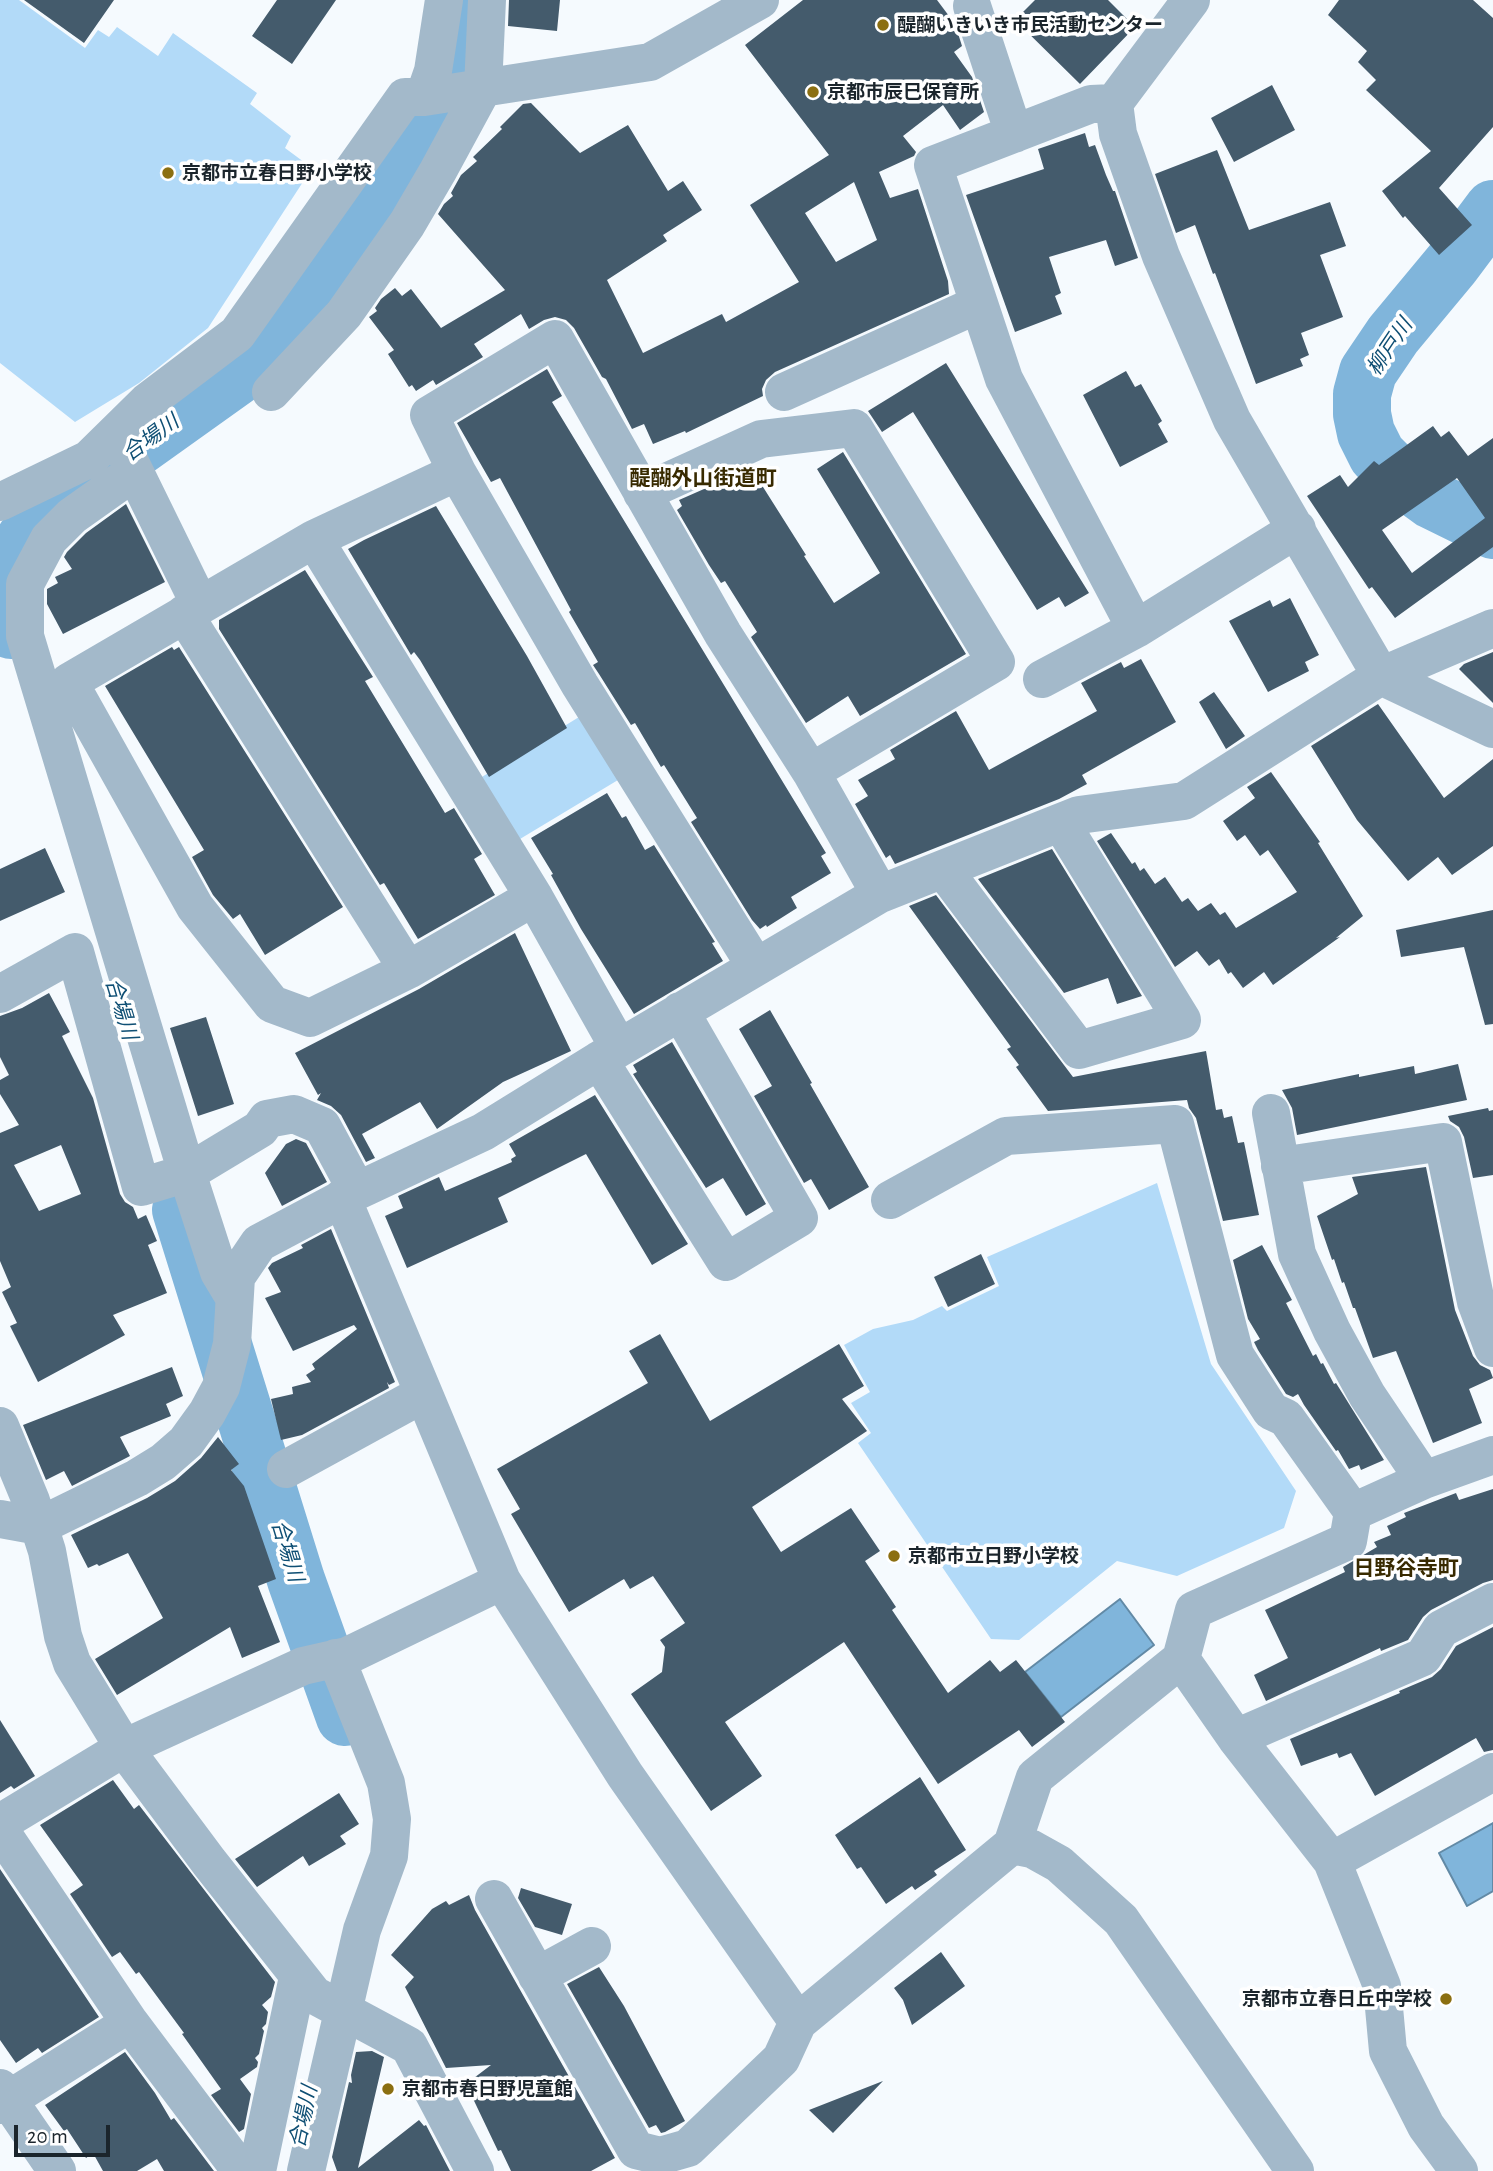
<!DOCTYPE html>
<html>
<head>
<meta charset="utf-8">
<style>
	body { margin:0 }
	#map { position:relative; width:1493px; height:2171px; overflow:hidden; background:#f5fafe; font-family:"Alegreya Sans",sans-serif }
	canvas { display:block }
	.scale { position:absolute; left:14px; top:2125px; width:96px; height:32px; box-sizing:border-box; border:4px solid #1b252c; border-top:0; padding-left:9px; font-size:21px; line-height:24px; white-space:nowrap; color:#1b252c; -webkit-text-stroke:5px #fff; paint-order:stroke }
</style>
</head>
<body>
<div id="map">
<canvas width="1493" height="2171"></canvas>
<div class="scale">20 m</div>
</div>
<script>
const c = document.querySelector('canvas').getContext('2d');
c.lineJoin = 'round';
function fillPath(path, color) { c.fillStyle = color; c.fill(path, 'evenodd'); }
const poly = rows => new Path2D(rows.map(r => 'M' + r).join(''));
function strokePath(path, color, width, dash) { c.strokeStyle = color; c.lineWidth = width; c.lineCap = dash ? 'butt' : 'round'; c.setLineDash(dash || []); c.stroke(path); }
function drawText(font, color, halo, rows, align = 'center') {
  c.font = font + ' "Alegreya Sans","Noto Sans JP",sans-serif'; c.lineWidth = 7; c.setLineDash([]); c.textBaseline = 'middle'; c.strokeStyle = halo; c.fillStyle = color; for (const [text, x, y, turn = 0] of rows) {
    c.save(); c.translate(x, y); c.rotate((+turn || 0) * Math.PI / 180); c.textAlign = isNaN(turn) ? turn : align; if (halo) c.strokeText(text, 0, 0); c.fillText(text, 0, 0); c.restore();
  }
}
fillPath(poly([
	[0,0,19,0,85,48,98,30,109,37,117,27,158,56,173,33,257,93,250,104,291,136,285,148,312,168,208,328,139,383,75,422,0,363],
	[579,717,618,780,515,842,477,780],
	[1157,1183,1211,1364,1296,1491,1284,1528,1177,1576,1117,1561,1019,1640,991,1639,858,1443,871,1433,851,1403,870,1392,844,1345,873,1329,913,1320,942,1306,947,1311,999,1286,987,1257]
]), '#b2daf8');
const water = poly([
	[1120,1599,1154,1645,1061,1717,1025,1672,1120,1599],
	[1493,1823,1493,1891,1467,1906,1439,1853,1493,1823]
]);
fillPath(water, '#80b5db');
strokePath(water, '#628aa6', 2);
strokePath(poly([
	[1493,209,1452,264,1393,335,1368,372,1362,394,1362,414,1366,433,1377,455,1395,473,1432,500,1493,530],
	[11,630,10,579,25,539,89,482,278,347,441,125,462,47,463,0],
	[181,1210,296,1580,345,1717]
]), '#80b5db', 58);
fillPath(poly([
	[24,0,114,0,84,43],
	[277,0,336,0,292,64,252,36],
	[509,0,560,0,557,31,508,26],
	[803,0,937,0,955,24,962,46,954,52,972,77,984,112,960,130,943,105,903,136,916,152,914,156,879,172,890,198,918,189,948,281,949,294,775,372,766,380,762,389,763,396,686,433,685,431,653,444,644,424,632,429,606,379,602,377,574,328,566,320,555,317,544,320,529,329,521,314,474,344,483,357,436,385,433,380,416,391,412,385,409,387,388,354,394,350,369,317,377,311,375,308,381,299,395,288,402,296,411,289,441,328,505,290,438,214,444,204,453,196,451,193,461,175,477,161,473,157,502,129,500,127,523,104,531,103,580,153,628,125,668,191,683,181,702,210,663,235,667,241,607,280,643,353,722,314,726,322,799,282,750,205,829,155,745,45],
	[854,182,877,240,836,262,805,213],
	[1035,0,1108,0,1135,27,1080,84,1015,20],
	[1339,0,1473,0,1493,18,1493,127,1439,188,1472,225,1439,255,1405,216,1403,218,1382,191,1431,151,1366,90,1376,80,1358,62,1367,51,1328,15],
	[1272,85,1295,130,1234,162,1211,118],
	[1085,133,1089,147,1095,145,1106,175,1113,191,1115,191,1138,258,1115,266,1106,240,1049,257,1061,293,1055,296,1062,314,1015,332,966,195,1044,169,1038,149],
	[1217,150,1249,230,1330,202,1346,246,1320,255,1343,317,1301,333,1309,355,1300,359,1303,366,1256,384,1215,273,1213,274,1195,225,1176,233,1155,174],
	[946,363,1089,593,1065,607,1059,597,1037,610,913,412,882,432,868,411],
	[547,369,562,396,552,402,826,853,821,856,831,873,791,897,797,908,767,927,766,925,760,929,752,920,691,822,697,818,664,765,661,767,635,723,631,725,599,674,593,665,598,662,569,612,571,610,500,478,491,482,457,423],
	[1126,371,1135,387,1141,384,1162,421,1158,424,1168,442,1120,467,1083,395],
	[1433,426,1441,437,1449,431,1468,456,1493,438,1493,547,1395,618,1372,587,1369,589,1307,496,1340,475,1348,487,1374,461,1379,465],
	[1457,478,1485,518,1412,573,1382,530],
	[843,452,966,654,860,716,848,696,806,723,751,637,757,632,725,581,721,583,709,565,677,510,682,506,679,500,729,478,730,481,751,468,806,555,804,556,834,603,880,573,817,469],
	[126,504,165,582,63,634,47,604,47,589,58,583,55,577,72,569,64,557,67,552,86,533],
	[436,506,527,656,567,728,489,777,420,660,414,652,411,655,348,549,364,540],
	[305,570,373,677,365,681,445,813,454,808,482,854,474,859,495,895,418,939,384,883,380,885,219,629,219,620],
	[1290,598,1319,655,1305,662,1309,671,1268,692,1229,621,1270,600,1273,607],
	[172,647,174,650,179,647,343,907,265,955,240,914,233,919,213,895,192,857,204,850,105,686],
	[1493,652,1493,703,1459,669,1464,664],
	[1141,659,1176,722,1082,775,1087,784,1059,799,895,864,890,855,886,858,855,804,868,796,858,780,895,759,890,750,956,711,989,770,1097,711,1081,683,1121,662,1124,668],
	[1214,692,1245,736,1226,749,1199,702],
	[1378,704,1444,798,1493,759,1493,846,1452,875,1438,857,1408,881,1357,820,1311,746],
	[1271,772,1320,842,1318,843,1363,916,1336,938,1340,937,1273,985,1264,972,1243,988,1231,972,1228,974,1219,959,1209,966,1197,951,1175,967,1097,841,1111,833,1132,864,1135,862,1140,871,1144,868,1155,884,1165,877,1182,902,1188,898,1198,911,1211,903,1220,915,1225,912,1236,928,1297,892,1268,850,1260,856,1245,835,1237,841,1223,821,1255,798,1247,787],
	[607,793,622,818,626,816,645,850,654,845,715,942,712,943,723,961,634,1014,581,929,551,875,553,874,531,838],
	[45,848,65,892,0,921,0,869],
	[1052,849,1142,996,1117,1004,1108,978,1064,993,978,879],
	[936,895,1073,1077,1206,1051,1216,1110,1222,1109,1224,1118,1232,1116,1238,1143,1244,1142,1259,1215,1223,1221,1196,1118,1189,1108,1187,1100,1048,1111,1016,1067,1019,1065,1007,1049,1011,1047,909,906],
	[1493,910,1493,1024,1485,1025,1464,947,1401,957,1396,930],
	[515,933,571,1051,503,1082,437,1129,420,1102,362,1134,375,1158,366,1162,341,1115,331,1106,317,1100,321,1093,318,1095,295,1053,419,989],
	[49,993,70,1032,62,1036,93,1098,120,1194,125,1202,133,1207,138,1219,146,1215,157,1241,148,1245,167,1293,113,1315,125,1335,38,1382,10,1326,17,1323,2,1292,11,1287,0,1261,0,1133,19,1125,0,1094,0,1080,9,1075,0,1057,0,1016,22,1008],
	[61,1145,81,1194,39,1211,14,1165],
	[770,1010,812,1083,810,1084,869,1187,829,1210,811,1179,804,1183,754,1096,772,1086,739,1029],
	[206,1017,234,1104,198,1116,170,1028],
	[672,1042,766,1204,746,1216,723,1178,706,1188,633,1074,637,1072,633,1065],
	[1458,1064,1467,1100,1297,1135,1292,1108,1282,1090,1359,1074,1359,1077,1414,1066,1415,1074],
	[595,1095,688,1244,652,1265,586,1154,498,1198,508,1222,407,1268,385,1216,403,1208,398,1196,439,1177,445,1191,512,1162,511,1159,516,1156,509,1144],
	[1488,1108,1489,1111,1493,1110,1493,1175,1473,1178,1464,1137,1459,1127,1450,1121,1448,1116],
	[296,1139,306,1143,327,1182,282,1206,265,1173,286,1144],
	[1426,1167,1455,1310,1473,1356,1480,1365,1490,1370,1493,1378,1469,1389,1482,1423,1433,1443,1396,1351,1373,1358,1355,1308,1353,1308,1344,1282,1342,1283,1334,1259,1332,1260,1317,1216,1358,1194,1352,1177],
	[331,1229,395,1382,389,1385,387,1382,389,1388,302,1435,281,1440,271,1399,293,1394,292,1387,311,1382,306,1375,315,1369,312,1364,357,1329,354,1325,293,1351,265,1298,281,1292,268,1268,272,1263,303,1248,301,1245],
	[1262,1245,1292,1300,1286,1303,1313,1356,1316,1354,1321,1364,1323,1363,1334,1384,1336,1383,1384,1460,1361,1470,1359,1465,1349,1469,1338,1450,1336,1451,1304,1405,1298,1394,1293,1397,1286,1394,1258,1350,1254,1342,1260,1339,1248,1319,1233,1260],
	[981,1254,995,1284,948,1307,934,1277],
	[660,1334,710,1421,839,1344,864,1386,842,1399,867,1431,752,1507,781,1552,851,1508,880,1551,865,1561,896,1607,892,1610,948,1693,990,1660,1000,1672,1016,1660,1065,1722,1032,1747,1019,1730,938,1784,844,1642,725,1722,762,1776,711,1811,631,1694,662,1672,665,1647,660,1640,685,1623,653,1576,630,1589,624,1579,569,1612,511,1514,520,1509,497,1469,648,1383,629,1351],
	[172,1367,183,1396,166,1404,171,1416,120,1437,130,1456,72,1486,64,1471,46,1480,23,1425],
	[218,1437,239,1464,231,1470,244,1486,276,1579,258,1586,280,1642,242,1658,230,1627,117,1695,95,1659,163,1618,128,1553,99,1566,97,1564,88,1568,71,1535,147,1498,175,1481,201,1458],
	[1493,1489,1493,1580,1483,1583,1431,1610,1423,1617,1408,1640,1381,1651,1380,1648,1266,1701,1254,1675,1288,1658,1265,1610,1345,1572,1343,1567,1377,1547,1374,1542,1391,1535,1387,1526,1406,1517,1404,1513,1456,1493,1459,1500],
	[1493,1627,1493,1750,1484,1752,1476,1738,1375,1796,1351,1753,1339,1758,1337,1753,1301,1766,1290,1739,1400,1693,1399,1691,1432,1677,1441,1669,1456,1646],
	[0,1720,35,1776,14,1789,11,1786,0,1793],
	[920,1777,966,1850,934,1871,937,1875,915,1890,912,1886,886,1904,861,1867,857,1869,835,1835],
	[113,1780,134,1809,139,1805,275,1982,271,1997,262,2005,268,2012,266,2024,262,2028,264,2031,259,2054,255,2058,258,2062,257,2067,240,2079,251,2094,244,2129,239,2132,211,2095,221,2089,182,2034,184,2033,139,1972,136,1974,120,1952,112,1957,70,1894,83,1885,40,1825],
	[339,1793,359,1824,340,1836,346,1844,309,1866,303,1856,257,1887,235,1859],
	[0,1869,99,2017,42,2053,38,2048,16,2063,0,2040],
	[521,1888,572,1904,562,1935,535,1927,518,1898],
	[469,1895,475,1910,615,2158,591,2171,511,2171,501,2150,498,2151,466,2084,491,2065,446,2068,405,1987,414,1977,391,1955,432,1909,446,1901,449,1905],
	[941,1952,965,1986,912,2025,903,2000,894,1988],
	[599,1967,624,2006,685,2121,665,2132,661,2133,656,2125,649,2128,567,1984],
	[372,2051,384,2057,358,2168,419,2120,424,2126,426,2125,450,2171,337,2171,332,2157,349,2082,352,2083,351,2075,356,2052],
	[125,2052,155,2093,171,2120,174,2118,214,2171,164,2171,157,2159,137,2171,103,2171,93,2153,86,2158,67,2129,64,2131,45,2105],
	[883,2081,833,2133,809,2110]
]), '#445b6c');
strokePath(poly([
	[1191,0,1114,103,1118,134,1161,256,1232,420,1381,676,1493,729],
	[972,6,1014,134],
	[424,97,433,71,444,0],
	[1114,103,1091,104,933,165,1004,379,1136,629,1297,529],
	[271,392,344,314,407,224,438,171,483,88,487,0],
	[784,392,979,304],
	[124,450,200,605],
	[134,472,72,516,49,539,25,584,25,636,187,1173,219,1272,234,1297],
	[457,472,580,685,756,967],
	[642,493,761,439,854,428,996,662,811,772],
	[0,502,89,459,147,402,237,334,405,97,424,97,650,62,760,0],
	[314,539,534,897,619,1048],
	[184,614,408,970],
	[1042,679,1136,629],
	[943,869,1079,1050,1182,1020,1061,823],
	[534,897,408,970,310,1018,272,1004,195,907,69,682,314,539,457,472,429,415,555,339,723,634,811,772,880,894],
	[0,994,75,952,141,1187,187,1173,260,1129,267,1119,294,1114,322,1126,357,1191],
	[599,1060,726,1262,799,1218,680,1011],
	[1271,1113,1297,1254,1332,1331,1367,1395,1424,1480],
	[1280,1166,1443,1142,1476,1302,1493,1348],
	[342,1198,502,1581,625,1775,798,2022,1012,1845,1035,1777,1181,1659,1194,1610,1348,1541,1353,1512,1286,1418,1271,1411,1235,1355,1175,1124,1006,1136,890,1200],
	[0,1426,31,1501,47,1551,63,1636,72,1663,124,1748,209,1862,314,1995,409,2046,475,2171],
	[286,1469,423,1394],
	[1353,1512,1424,1480,1493,1455],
	[0,1519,39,1526,137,1478,163,1462,186,1442,207,1413,221,1387,232,1344,236,1277,259,1243,357,1191,483,1132,619,1048,880,894,1079,815,1184,801,1381,676,1493,628],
	[1181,1659,1236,1738,1332,1861,1382,1986,1388,2051,1426,2126,1459,2171],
	[1236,1738,1423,1657,1441,1629,1493,1602],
	[0,1823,124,1748,303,1666,347,1656,502,1581],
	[0,1830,130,2023],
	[1012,1845,1032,1849,1059,1864,1121,1920,1295,2171],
	[1332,1861,1493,1772],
	[494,1899,636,2150,660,2156,688,2148,781,2059,798,2022],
	[537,1976,592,1946],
	[0,2088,57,2171],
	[0,2105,130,2023,241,2171],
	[257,2171,298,1977],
	[306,2171,362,1930,389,1856,392,1819,386,1783,336,1658]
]), '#a3b9ca', 38);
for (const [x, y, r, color] of [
	[883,25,7,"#8b6f11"],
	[813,92,7,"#8b6f11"],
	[168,173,7,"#8b6f11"],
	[894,1556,7,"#8b6f11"],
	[1446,1999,7,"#8b6f11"],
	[388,2089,7,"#8b6f11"]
]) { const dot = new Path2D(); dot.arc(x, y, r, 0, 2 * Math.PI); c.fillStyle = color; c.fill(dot); strokePath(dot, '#fff', 2.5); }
drawText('bold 19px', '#1b252c', '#fff', [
	["醍醐いきいき市民活動センター",897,25],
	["京都市辰巳保育所",827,92],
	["京都市立春日野小学校",182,173],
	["京都市立日野小学校",908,1556],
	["京都市立春日丘中学校",1432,1999,"right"],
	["京都市春日野児童館",402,2089]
], 'left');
drawText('italic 21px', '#0f4f74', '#fff', [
	["柳戸川",1390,347,-56],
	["合場川",151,438,-36],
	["合場川",121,1009,73],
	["合場川",287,1551,73],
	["合場川",304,2117,-78]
]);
drawText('bold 21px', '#382a00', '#fff', [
	["醍醐外山街道町",703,479],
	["日野谷寺町",1406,1569]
]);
</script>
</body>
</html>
